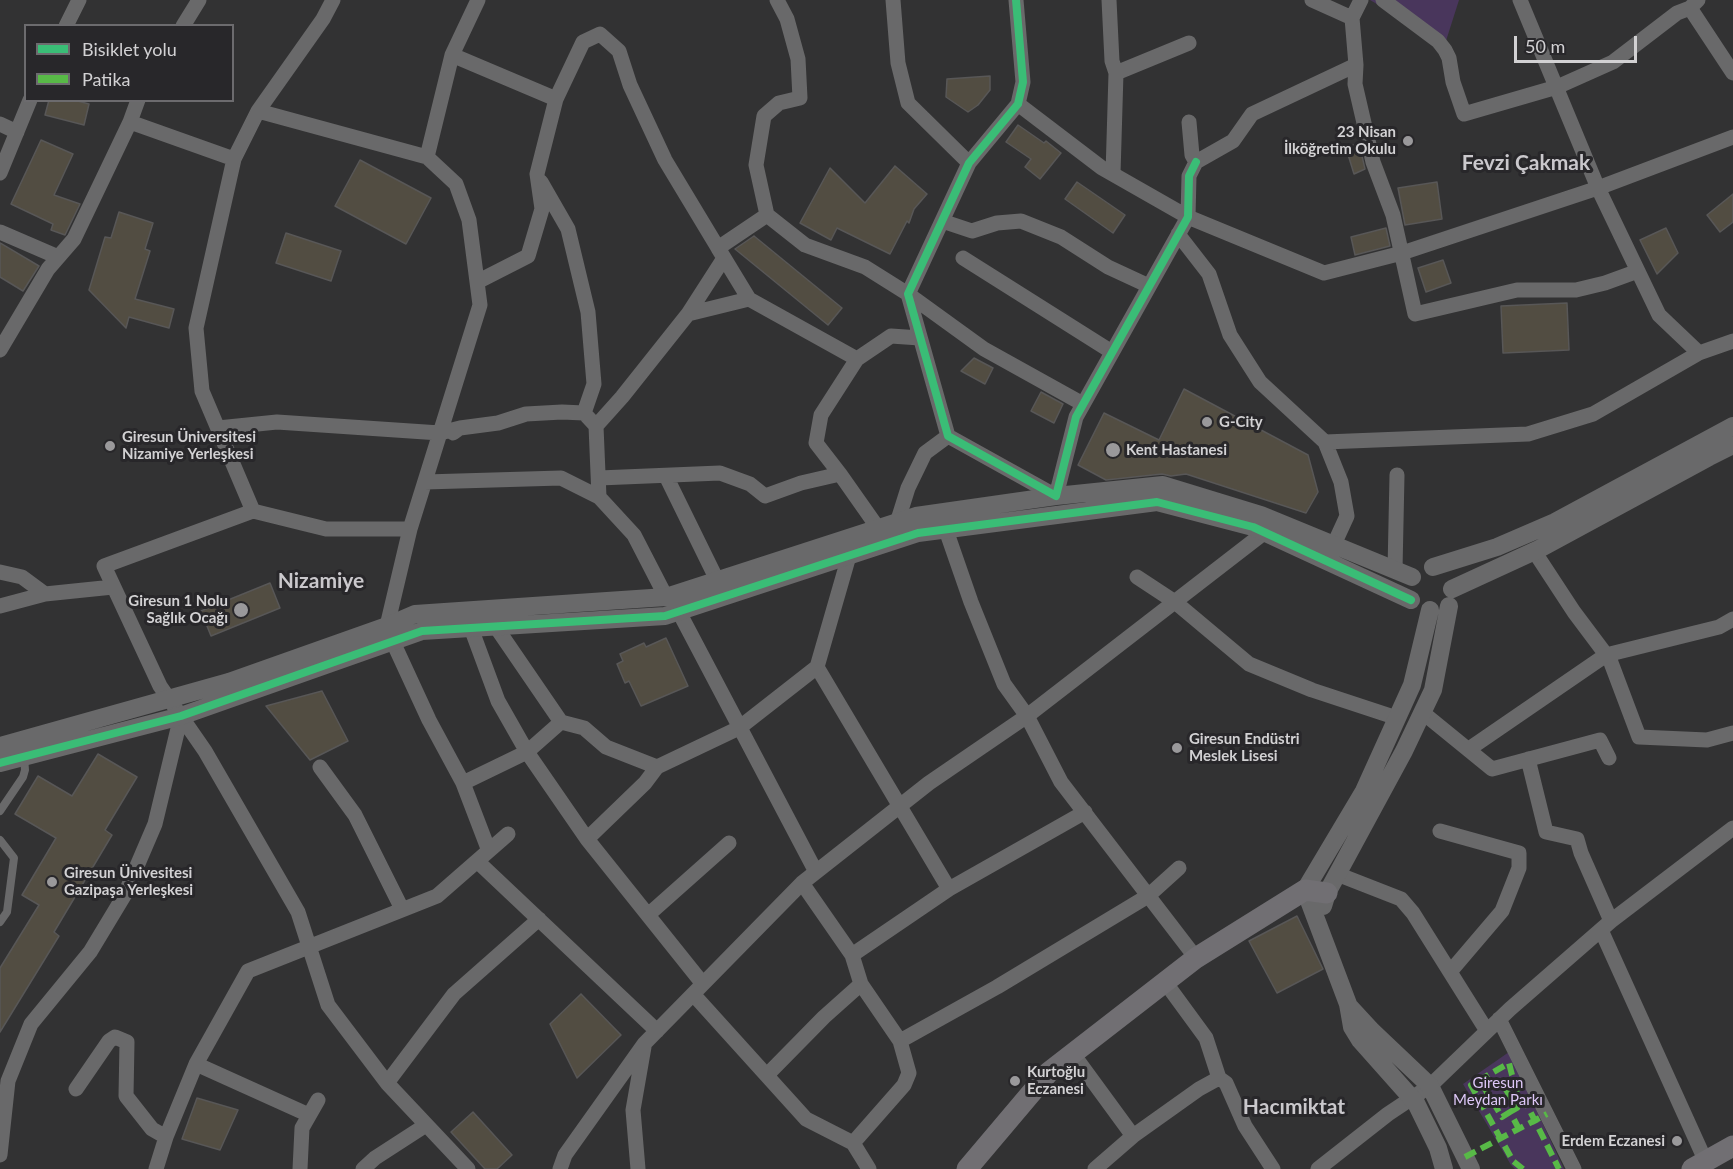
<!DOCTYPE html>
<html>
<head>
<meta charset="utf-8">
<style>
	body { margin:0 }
	#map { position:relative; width:1733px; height:1169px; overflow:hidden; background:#323233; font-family:Lato,sans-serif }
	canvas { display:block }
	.legend { position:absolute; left:24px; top:24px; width:210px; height:78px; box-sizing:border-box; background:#28272a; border:2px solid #6c6b6e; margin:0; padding:8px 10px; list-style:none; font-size:18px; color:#d2d1d3 }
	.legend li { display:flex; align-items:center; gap:12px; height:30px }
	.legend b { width:30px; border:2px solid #6c6b6e }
	.scale { position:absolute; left:1514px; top:36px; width:123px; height:27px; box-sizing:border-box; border:3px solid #d2d1d3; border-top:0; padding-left:8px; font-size:18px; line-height:21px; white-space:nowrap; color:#d2d1d3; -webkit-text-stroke:4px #28272a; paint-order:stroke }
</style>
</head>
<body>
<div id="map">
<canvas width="1733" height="1169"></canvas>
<ul class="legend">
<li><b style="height:8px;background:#3abd76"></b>Bisiklet yolu</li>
<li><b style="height:8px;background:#58b947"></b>Patika</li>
</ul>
<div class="scale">50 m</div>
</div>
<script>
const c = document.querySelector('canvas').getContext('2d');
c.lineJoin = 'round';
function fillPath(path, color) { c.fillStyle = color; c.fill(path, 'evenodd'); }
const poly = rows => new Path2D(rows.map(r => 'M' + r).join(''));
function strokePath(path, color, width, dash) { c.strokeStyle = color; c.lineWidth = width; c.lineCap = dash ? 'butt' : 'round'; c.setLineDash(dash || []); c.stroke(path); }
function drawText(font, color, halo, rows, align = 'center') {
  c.font = font + ' Lato,sans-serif'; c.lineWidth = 6; c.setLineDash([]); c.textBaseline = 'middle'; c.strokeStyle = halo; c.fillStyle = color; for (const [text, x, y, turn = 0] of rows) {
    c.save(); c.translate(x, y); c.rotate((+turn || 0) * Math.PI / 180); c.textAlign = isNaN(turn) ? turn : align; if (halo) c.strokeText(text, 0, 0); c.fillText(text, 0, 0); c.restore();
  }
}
fillPath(poly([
	[1370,0,1459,0,1445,44],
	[1509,1052,1564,1169,1515,1169,1511,1165,1463,1084]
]), '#49365c');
const building = poly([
	[990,76,990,90,978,105,968,112,946,97,947,79,990,76],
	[49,100,74,100,89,104,84,125,45,115,49,100],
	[1018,125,1044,143,1046,141,1061,153,1040,179,1025,167,1031,159,1006,142,1018,125],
	[41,140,73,154,54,195,80,204,65,235,51,230,53,224,11,204,41,140],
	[1359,143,1365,169,1354,174,1346,148,1359,143],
	[360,160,431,198,406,244,335,206,360,160],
	[895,166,927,194,914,209,909,223,907,221,890,254,837,228,831,240,800,223,830,168,865,203,895,166],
	[1077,182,1125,215,1113,233,1065,199,1077,182],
	[1437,182,1442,219,1405,225,1398,188,1437,182],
	[1733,194,1733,222,1720,232,1707,215,1733,194],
	[119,212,153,223,145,249,150,251,135,299,174,309,169,328,129,317,126,328,89,290,105,237,111,238,119,212],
	[1386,228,1390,246,1355,255,1351,237,1386,228],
	[1666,228,1678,253,1657,274,1640,240,1666,228],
	[286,233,341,251,331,281,276,263,286,233],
	[754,236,842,308,828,325,735,249,754,236],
	[0,243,39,266,23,291,0,277,0,243],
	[1443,260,1451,283,1426,292,1418,268,1443,260],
	[1567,303,1569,350,1503,353,1501,306,1567,303],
	[974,358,993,368,985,384,961,371,974,358],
	[1184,389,1308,455,1318,492,1306,513,1186,474,1171,476,1162,474,1106,480,1078,465,1104,413,1159,440,1184,389],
	[1041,392,1063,404,1054,423,1031,411,1041,392],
	[270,583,280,608,211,636,201,611,270,583],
	[666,638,688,686,641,706,629,681,625,683,617,664,623,661,620,654,644,643,646,647,666,638],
	[322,691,348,741,310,760,266,706,322,691],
	[98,754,137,777,105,830,112,835,54,932,59,936,0,1032,0,968,39,905,22,895,56,838,15,814,38,776,72,796,98,754],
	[1297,916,1323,969,1277,993,1249,941,1297,916],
	[581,994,621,1035,577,1078,550,1024,581,994],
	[197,1098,238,1110,220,1150,182,1139,197,1098],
	[473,1112,512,1155,497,1169,485,1169,451,1132,473,1112]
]);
fillPath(building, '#524d42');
strokePath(building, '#585757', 1.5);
strokePath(poly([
	[0,811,23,777,25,770,24,757],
	[0,840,14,858,7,912,0,922]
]), '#69696a', 8);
strokePath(poly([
	[893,0,898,63,908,103,969,163],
	[1016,0,1023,82,1018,104,969,163,908,294,948,436,1056,496,1076,417,1188,217,1189,176,1196,162],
	[1109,0,1112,61,1116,73,1113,174],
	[1312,0,1352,18],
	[1361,0,1352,18,1356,65,1355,84,1373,162,1393,215,1415,314,1517,290,1576,290,1605,283,1638,271],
	[1383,0,1438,41,1445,50,1449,58,1453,82,1464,114,1557,87,1613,62,1677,13,1690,8,1698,0],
	[1520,0,1598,188,1659,315,1699,353],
	[1690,8,1733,73],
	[66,26,79,0],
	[183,26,199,0],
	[452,55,556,99],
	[1116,73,1189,43],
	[1018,104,1102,168,1188,217,1324,273,1402,253,1598,188,1733,137],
	[258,111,427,157],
	[130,122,234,159,196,328,202,391,253,511,326,529,410,529],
	[1189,122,1192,155,1196,162,1233,141,1252,114,1356,65],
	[0,124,17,132],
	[234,159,258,111,323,19,333,0],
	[0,173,30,100],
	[541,182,568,229,588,312,594,384,584,413,596,426],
	[767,215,756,165,764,116,779,103,800,98,798,59,787,19,777,0],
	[942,221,972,231,997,223,1021,221,1061,237,1108,267,1149,286],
	[0,232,58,257],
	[1178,234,1209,274,1230,335,1260,382,1325,442,1341,482,1347,516,1330,553],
	[963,258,1112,352],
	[477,282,528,256,542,209,537,174,556,99,583,42,600,34,619,51,630,85,665,160,718,248],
	[688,314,724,258],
	[920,338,891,336,857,359,749,299,718,248,767,215,805,245,865,267,908,294,984,349,1083,404],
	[0,350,48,269,74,239,130,122,138,100],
	[218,428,277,422,440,433,460,428],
	[453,433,460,428,498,423,526,414,562,412,584,413],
	[1325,442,1528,434,1593,414,1699,353,1733,341],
	[840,474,816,443,821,415,857,359],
	[666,476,717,580],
	[599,478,720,473,750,484,765,496,801,483,840,474,878,528],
	[425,482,561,478,599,497,596,426,622,397,688,314,749,299],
	[599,497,634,535,666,597],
	[253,511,104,566,160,686,205,751,298,912,328,1005,387,1083,468,1169],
	[897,523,908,488,925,453,948,436],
	[946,530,971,602,1004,684,1027,716,1061,782,1196,958],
	[1534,551,1574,612,1610,660,1639,737,1707,740,1733,733],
	[1395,570,1397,475],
	[0,572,22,577,45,594],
	[1137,577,1175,602,1249,664,1312,690,1397,718],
	[0,606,45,594,113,587],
	[679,612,816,872],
	[387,626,410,529,480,305,469,220,456,184,427,157,452,55,478,0],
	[496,627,561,722,584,728,606,747,657,767],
	[471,628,498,701,527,752,587,839,703,984],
	[393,642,429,720,463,783,489,851],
	[817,667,949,889],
	[1422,712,1492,769,1600,740,1609,758],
	[1469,749,1606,655,1719,627,1733,619],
	[1528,759,1546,832,1577,839,1581,853,1611,921],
	[320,767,355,815,402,909],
	[463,783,527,752,561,722],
	[1440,831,1519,853,1519,868,1502,911,1450,972],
	[587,839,645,783,657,767,739,728,817,667,849,556],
	[477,861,657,1031],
	[1337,874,1401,899,1413,913,1487,1031],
	[802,883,852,955,861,984,900,1041,909,1073,904,1085,853,1143],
	[648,915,729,843],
	[1601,930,1706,1162],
	[852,955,949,889,1085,812],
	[1165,982,1206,1038,1219,1078,1226,1083,1245,1126,1273,1169],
	[693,994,806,1119,853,1143,869,1169],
	[1499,1019,1574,1169],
	[900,1041,997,987,1148,896,1179,868],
	[1073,1054,1133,1136],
	[196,1064,309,1115],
	[767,1075,824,1017,861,984],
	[387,1083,454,994,539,919],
	[76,1089,109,1041,115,1037,127,1042,126,1096,152,1129,166,1137],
	[0,1155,8,1081,31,1024,90,952,125,894,155,824,181,716],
	[156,1169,166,1137,196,1064,248,971,437,896,508,834],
	[300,1169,302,1128,318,1100],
	[363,1169,375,1158,426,1125],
	[560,1169,565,1155,644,1044,802,883,929,783,1027,716,1265,532],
	[638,1169,633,1110,644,1047],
	[1095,1169,1133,1136,1199,1089,1219,1078],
	[1318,1169,1388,1114,1430,1086,1510,1009,1611,921,1733,828]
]), '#69696a', 15);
strokePath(poly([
	[1433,567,1497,547,1555,522,1733,426],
	[1452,589,1539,549,1709,457,1733,445],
	[1430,610,1412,685,1364,791,1305,890,1348,1004,1352,1027,1360,1040,1416,1103,1438,1148,1444,1169],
	[0,746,229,682,387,626,415,614,666,597,916,516,1056,496,1163,485,1261,515,1412,577],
	[0,763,181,716,422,631,665,616,918,533,1157,502,1253,527,1411,600],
	[1323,906,1327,893,1404,751,1433,690,1449,606],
	[1348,1005,1372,1031,1430,1086,1471,1169]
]), '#69696a', 18);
strokePath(poly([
	[967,1169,1049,1072,1196,958,1305,890,1327,893],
	[1692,1169,1733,1146]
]), '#716f73', 21);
strokePath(poly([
	[1510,1112,1517,1108,1501,1081,1485,1089,1502,1117,1510,1112,1519,1129],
	[1465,1157,1547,1114],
	[1523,1169,1513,1161,1471,1085,1509,1063,1512,1075,1559,1169]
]), '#58b947', 6, [12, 6]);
strokePath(poly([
	[1016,0,1023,82,1018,104,969,163,908,294,948,436,1056,496,1076,417,1188,217,1189,176,1196,162],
	[0,763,181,716,422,631,665,616,918,533,1157,502,1253,527,1411,600]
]), '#3abd76', 8);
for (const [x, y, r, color] of [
	[1408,141,6,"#9a999b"],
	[1207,422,6,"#9a999b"],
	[110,446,6,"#9a999b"],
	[1113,450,8,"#9a999b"],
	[241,610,8,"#9a999b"],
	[1177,748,6,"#9a999b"],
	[52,882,6,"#9a999b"],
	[1015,1081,6,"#9a999b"],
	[1677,1141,6,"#9a999b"]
]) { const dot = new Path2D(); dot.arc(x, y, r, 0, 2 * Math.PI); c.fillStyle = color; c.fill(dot); strokePath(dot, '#28272a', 2); }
drawText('bold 15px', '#d2d1d3', '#28272a', [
	["23 Nisan",1396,132,"right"],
	["İlköğretim Okulu",1396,149,"right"],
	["G-City",1219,422],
	["Giresun Üniversitesi",122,437],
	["Nizamiye Yerleşkesi",122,454],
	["Kent Hastanesi",1126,450],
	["Giresun 1 Nolu",228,601,"right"],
	["Sağlık Ocağı",228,618,"right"],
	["Giresun Endüstri",1189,739],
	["Meslek Lisesi",1189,756],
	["Giresun Ünivesitesi",64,873],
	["Gazipaşa Yerleşkesi",64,890],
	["Kurtoğlu",1027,1072],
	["Eczanesi",1027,1089],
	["Erdem Eczanesi",1665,1141,"right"]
], 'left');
drawText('15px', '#dec8f8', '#28272a', [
	["Giresun",1498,1083],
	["Meydan Parkı",1498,1100]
]);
drawText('bold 21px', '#cac8cc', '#28272a', [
	["Fevzi Çakmak",1526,163],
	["Nizamiye",321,581],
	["Hacımiktat",1294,1107]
]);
</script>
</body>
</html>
